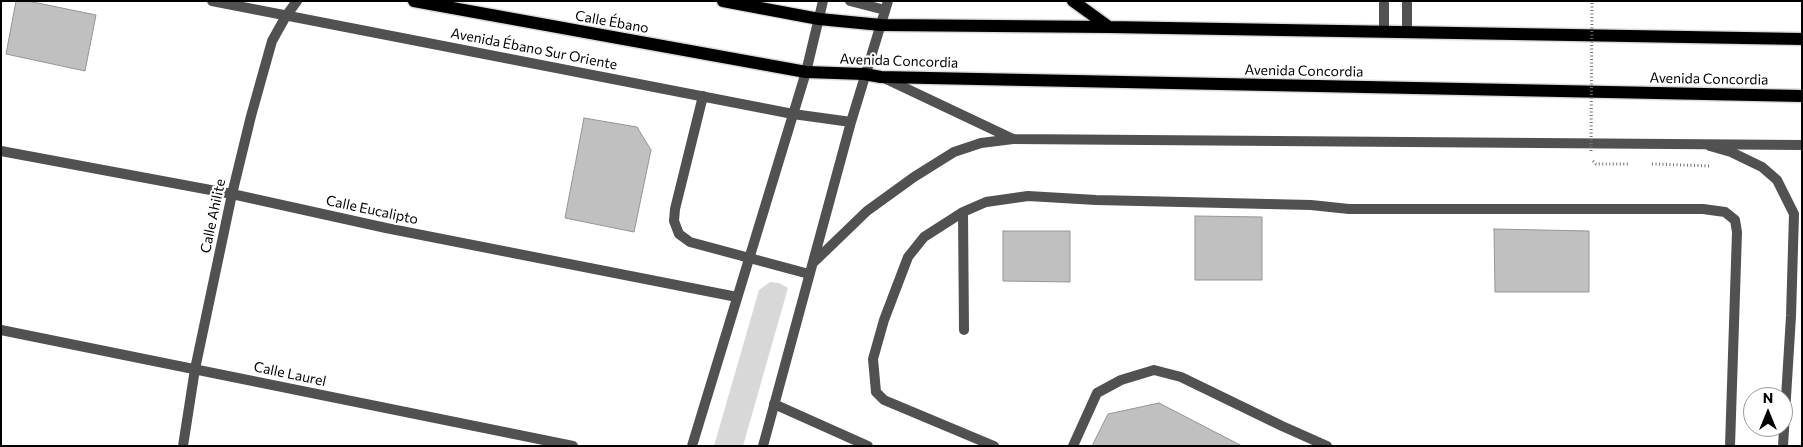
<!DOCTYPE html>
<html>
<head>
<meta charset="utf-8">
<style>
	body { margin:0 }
	#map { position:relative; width:1803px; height:447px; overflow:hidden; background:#fff; font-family:Commissioner,sans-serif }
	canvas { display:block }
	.frame { position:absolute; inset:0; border:2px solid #000; pointer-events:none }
	.north { position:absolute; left:1743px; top:387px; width:50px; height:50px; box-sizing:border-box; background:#fff; border:1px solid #999; border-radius:50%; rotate:0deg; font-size:14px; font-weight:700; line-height:20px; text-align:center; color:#000 }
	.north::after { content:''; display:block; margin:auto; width:18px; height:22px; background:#000; clip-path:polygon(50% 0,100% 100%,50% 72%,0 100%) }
</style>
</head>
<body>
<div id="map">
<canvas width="1803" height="447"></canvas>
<div class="frame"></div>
<div class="north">N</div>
</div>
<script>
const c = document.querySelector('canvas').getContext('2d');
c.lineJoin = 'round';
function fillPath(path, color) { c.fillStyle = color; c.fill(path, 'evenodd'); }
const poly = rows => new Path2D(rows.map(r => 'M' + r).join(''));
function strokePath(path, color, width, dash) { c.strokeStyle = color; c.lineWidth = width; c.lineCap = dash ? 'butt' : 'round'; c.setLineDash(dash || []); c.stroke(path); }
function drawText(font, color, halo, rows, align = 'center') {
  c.font = font + ' Commissioner,sans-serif'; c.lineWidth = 4.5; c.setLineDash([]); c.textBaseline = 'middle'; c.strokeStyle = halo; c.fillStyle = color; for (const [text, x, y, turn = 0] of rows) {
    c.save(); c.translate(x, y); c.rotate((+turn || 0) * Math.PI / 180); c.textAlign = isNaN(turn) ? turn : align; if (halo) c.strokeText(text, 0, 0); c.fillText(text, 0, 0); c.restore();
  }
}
fillPath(poly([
	[770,282,779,283,788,288,743,446,714,446,759,290]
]), '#d8d8d8');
const building = poly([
	[16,1,28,1,96,15,85,71,6,54,16,1],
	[584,118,637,127,651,150,634,232,565,218,584,118],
	[1195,216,1262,217,1262,280,1195,280,1195,216],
	[1494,229,1589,231,1589,292,1495,292,1494,229],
	[1003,231,1070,231,1070,282,1003,281,1003,231],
	[1159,403,1242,446,1092,446,1108,414,1159,403]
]);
fillPath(building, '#c0c0c0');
strokePath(building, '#959595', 1);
const primary = poly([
	[414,1,806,72,864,74,881,77,1802,96],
	[723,1,819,19,881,25,1109,27,1802,39],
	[1073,1,1109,27]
]);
strokePath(primary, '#dbdbdb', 15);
strokePath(poly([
	[1593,161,1596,164,1628,164],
	[1652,164,1711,166]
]), '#737373', 3, [1, 2.5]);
strokePath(poly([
	[1407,1,1407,32],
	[1384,31,1384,1],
	[703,96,675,209,674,221,679,234,690,242,809,274],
	[1710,146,1731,152,1762,167,1777,180,1794,214,1791,316,1783,446],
	[963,212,964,330],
	[774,404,868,446],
	[994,446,884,400,876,392,873,359,884,320,908,257,924,237,963,212,986,202,1028,196,1096,200,1311,205,1349,209,1703,209,1725,212,1735,220,1737,232,1730,446],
	[1073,446,1097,393,1121,380,1154,370,1181,377,1282,426,1327,446]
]), '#515151', 10);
strokePath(poly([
	[884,78,1013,139,1802,145],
	[1,151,232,194,386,228,737,297],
	[1,330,573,446],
	[183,446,195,369,232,194,251,116,272,41,286,16,297,1]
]), '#515151', 10);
strokePath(poly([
	[212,1,793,114,851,122],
	[850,1,885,10],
	[813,263,867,211,914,177,954,152,981,143,1013,139],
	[692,446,806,72,823,1],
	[763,446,851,122,888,1]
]), '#515151', 10);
strokePath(primary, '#000', 12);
strokePath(poly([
	[1591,151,1592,1]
]), '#737373', 3, [1, 2.5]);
drawText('14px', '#000', '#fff', [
	["Calle Ébano",612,22,10],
	["Avenida Ébano Sur Oriente",534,49,11],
	["Avenida Concordia",899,61,2],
	["Avenida Concordia",1304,71,1],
	["Avenida Concordia",1709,79,1],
	["Calle Eucalipto",372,210,12],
	["Calle Ahilite",213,216,-78],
	["Calle Laurel",290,374,12]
]);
</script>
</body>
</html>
